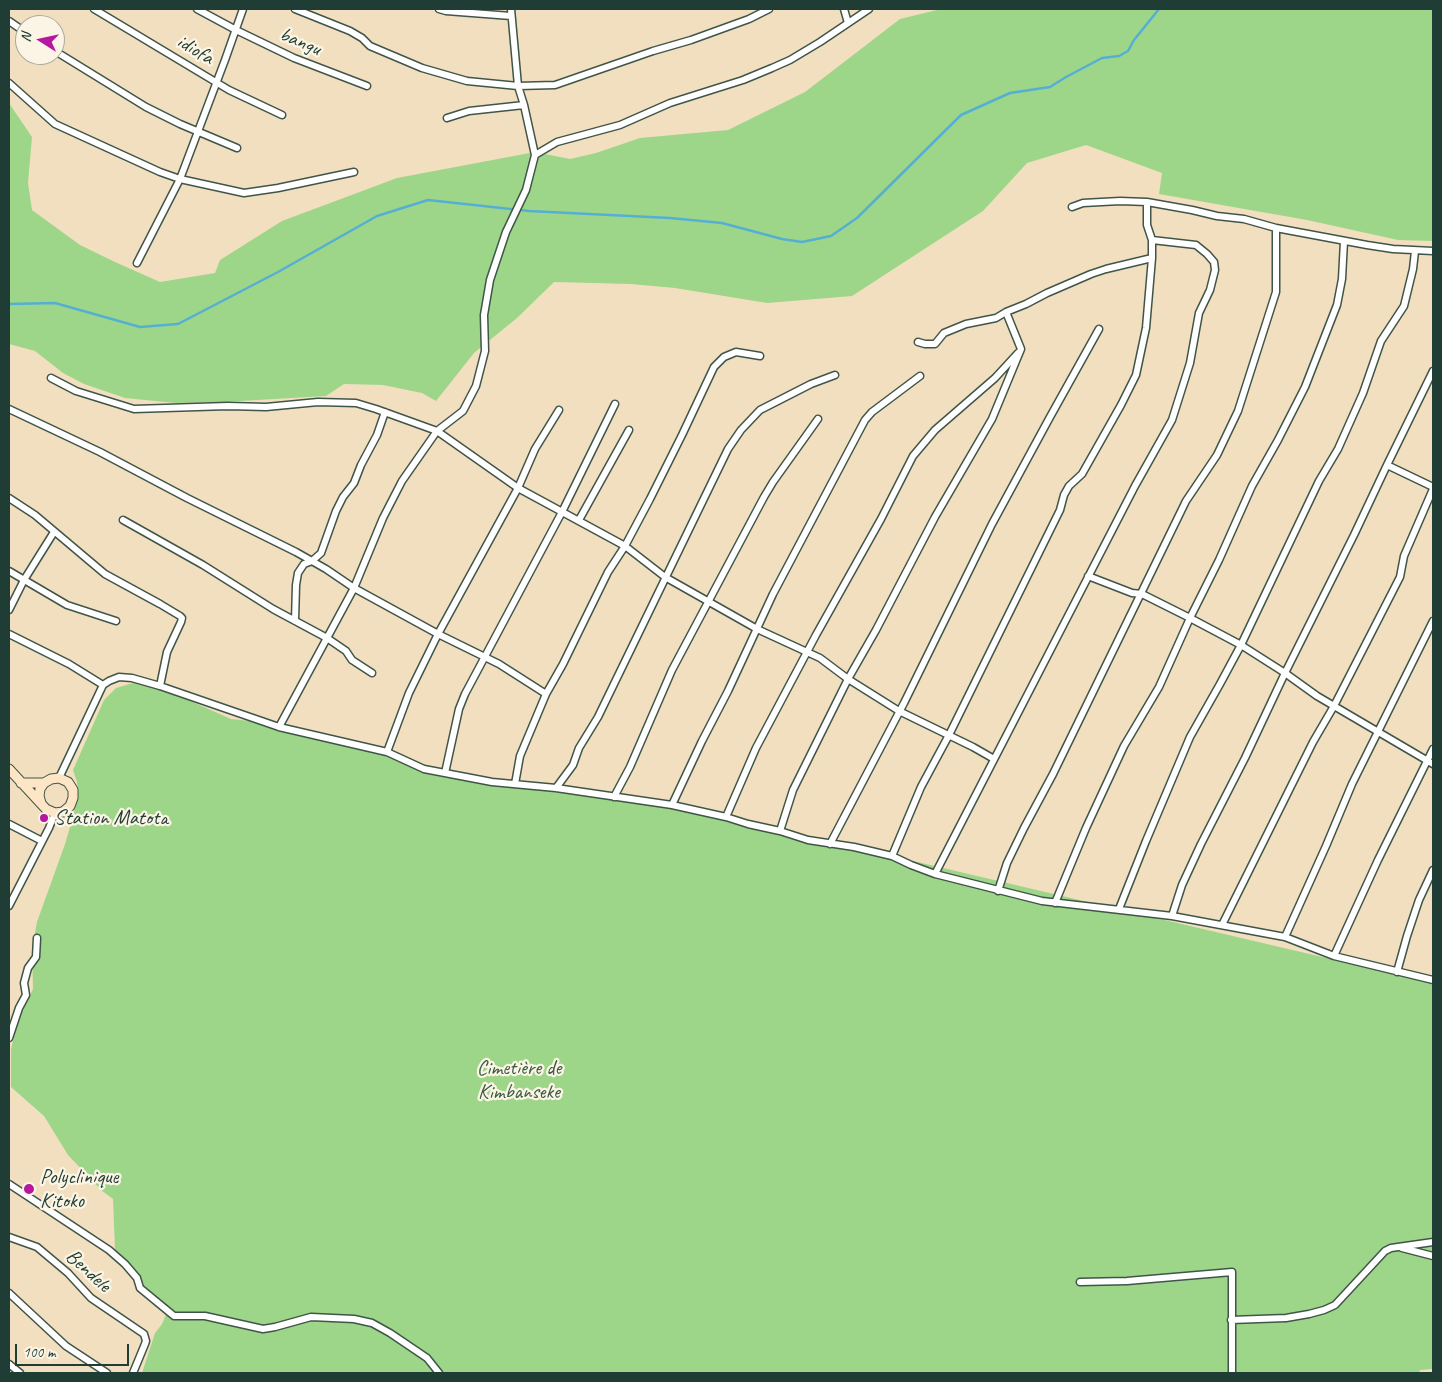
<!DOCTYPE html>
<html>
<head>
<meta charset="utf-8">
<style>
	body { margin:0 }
	#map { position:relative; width:1442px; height:1382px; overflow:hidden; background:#f2dfbf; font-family:Caveat,sans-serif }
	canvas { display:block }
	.frame { position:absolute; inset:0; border:10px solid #1f3d34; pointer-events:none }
	.north { position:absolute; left:15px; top:15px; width:50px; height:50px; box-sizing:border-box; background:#fcf5e5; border:1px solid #a4ab9e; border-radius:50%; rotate:280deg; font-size:14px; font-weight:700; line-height:20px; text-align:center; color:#1f3d34 }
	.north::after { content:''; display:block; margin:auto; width:18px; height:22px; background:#b5179e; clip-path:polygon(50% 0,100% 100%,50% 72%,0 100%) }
	.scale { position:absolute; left:15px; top:1344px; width:114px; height:22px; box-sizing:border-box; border:2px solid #1f3d34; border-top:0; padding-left:6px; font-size:15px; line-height:18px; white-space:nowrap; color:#1f3d34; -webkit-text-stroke:4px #fcf5e5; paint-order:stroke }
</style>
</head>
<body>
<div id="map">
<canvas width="1442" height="1382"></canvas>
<div class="frame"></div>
<div class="north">N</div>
<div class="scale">100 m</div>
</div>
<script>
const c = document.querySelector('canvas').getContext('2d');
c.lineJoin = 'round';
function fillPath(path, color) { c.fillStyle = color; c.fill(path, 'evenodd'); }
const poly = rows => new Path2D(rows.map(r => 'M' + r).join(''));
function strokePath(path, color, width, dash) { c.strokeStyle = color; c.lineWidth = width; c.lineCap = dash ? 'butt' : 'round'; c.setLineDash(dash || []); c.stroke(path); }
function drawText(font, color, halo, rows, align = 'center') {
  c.font = font + ' Caveat,sans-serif'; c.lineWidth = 4.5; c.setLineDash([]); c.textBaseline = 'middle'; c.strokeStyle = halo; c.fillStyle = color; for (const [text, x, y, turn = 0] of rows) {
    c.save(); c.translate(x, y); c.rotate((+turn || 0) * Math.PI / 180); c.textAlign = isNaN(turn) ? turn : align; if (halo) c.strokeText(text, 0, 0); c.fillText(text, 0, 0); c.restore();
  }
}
fillPath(poly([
	[941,9,1433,9,1433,241,1398,240,1307,220,1159,194,1162,173,1086,145,1027,163,983,211,852,296,767,303,675,288,631,284,554,282,517,318,474,353,436,401,422,393,383,385,344,384,326,396,223,402,176,403,125,398,84,384,63,373,35,351,9,344,9,103,32,137,28,183,32,210,80,245,115,262,160,282,215,273,220,260,282,221,397,178,535,152,570,159,596,153,640,138,728,130,805,92,900,19],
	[143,680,231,719,269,723,387,752,424,769,672,805,780,831,892,856,1433,983,1433,1369,1420,1370,1419,1373,142,1373,155,1333,162,1324,167,1312,149,1298,130,1267,115,1250,113,1199,101,1190,68,1155,44,1116,11,1087,11,1049,18,1020,33,989,32,949,37,922,65,844,73,817,78,792,77,782,73,770,104,700,116,688]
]), '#9ed689');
strokePath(poly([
	[9,304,55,303,140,327,178,324,278,272,377,216,428,200,529,211,670,218,722,223,782,239,802,242,831,236,857,218,961,115,1010,93,1050,87,1066,77,1102,58,1119,56,1128,51,1134,40,1159,9]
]), '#55afd3', 2.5);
const street = poly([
	[94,9,229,90,282,115],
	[197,9,236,30,294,58,367,86],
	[295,9,350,31,362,38,370,46,422,68,467,81,518,86,555,85,653,51,691,40,749,19,769,9],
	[439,9,446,11,511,16],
	[844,9,848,23],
	[9,21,25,32],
	[55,51,146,107,180,124,237,148],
	[9,83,55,124,160,172,180,179,244,193,278,188,354,172],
	[447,118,469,111,524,105],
	[535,155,557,142,620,125,670,103,743,80,772,68,790,60,820,42,869,9],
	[1072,207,1083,203,1120,201,1147,202,1192,210,1217,216,1244,219,1276,228,1367,245,1393,249,1433,251],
	[137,263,180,179,225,60,243,9],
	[918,342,925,344,935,344,944,333,966,324,996,318,1006,312,1026,304,1047,293,1091,274,1106,269,1152,258],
	[51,378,76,391,134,409,228,406,266,407,318,402,356,403,376,409,437,431,518,488,625,546,665,577,757,629,820,658,848,679,899,711,973,747,994,759],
	[9,409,100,452,187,498,296,552,326,569,354,588,438,634,499,664,546,694],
	[1387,465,1433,487],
	[9,498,35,515,105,574,160,604,180,616,182,618,181,622,167,652,160,686],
	[123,520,203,565,273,609,327,638,346,651,352,660,372,673],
	[579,520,629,430],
	[9,571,67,605,116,621],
	[1088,576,1132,593,1142,594,1190,618,1241,645,1285,673,1317,696,1433,764],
	[9,610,24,580,54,532],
	[295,621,296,585,298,573,304,564,312,561,321,553,336,511,343,497,354,483,361,465,377,435,385,412],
	[9,634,69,664,103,685],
	[279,727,354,588,383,518,402,481,437,431,463,411,476,386,485,351,484,315,490,280,506,232,526,190,535,155,524,105,518,86,511,9],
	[387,752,409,693,438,634,518,488,535,449,559,410],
	[445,773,459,709,465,694,562,512,615,404],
	[59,778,103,685,109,681,119,677,132,678,160,686,279,727,387,752,424,769,492,782,556,788,672,805,726,817,748,824,780,831,808,840,854,847,892,856,911,865,935,874,1042,901,1172,916,1285,937,1334,956,1433,980],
	[515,784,520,756,546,694,563,664,608,572,625,546,650,499,682,435,714,367,724,357,736,352,760,356],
	[556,788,573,765,579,748,598,717,728,449,741,430,760,410,811,384,835,375],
	[614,797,630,767,672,670,764,497,773,482,818,419],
	[672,805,702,741,728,691,773,594,865,420,872,412,920,376],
	[726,817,756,748,773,716,816,635,881,519,913,456,935,430,995,378,1018,353],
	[9,824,42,841],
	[780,831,793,790,848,679,876,630,935,517,992,419,1021,349,1006,312],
	[830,844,904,703,992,524,1050,417,1099,329],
	[892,856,921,787,949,735,1060,510,1064,495,1069,486,1082,474,1121,405,1136,375,1146,328,1152,258,1152,240,1147,225,1147,202],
	[935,874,1135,486,1172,420,1190,363,1199,313,1210,290,1215,270,1214,262,1207,254,1196,245,1152,240],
	[998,891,1007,863,1024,828,1053,774,1186,501,1217,455,1238,411,1276,292,1276,228],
	[1055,903,1086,828,1124,746,1159,687,1190,618,1219,560,1252,486,1278,440,1305,387,1337,305,1342,279,1344,241],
	[9,906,49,828,55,813],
	[1119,909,1146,841,1190,737,1220,684,1241,645,1319,481,1338,449,1363,393,1381,341,1404,306,1413,269,1415,251],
	[1172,916,1182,885,1201,844,1245,758,1285,673,1354,535,1387,465,1433,371],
	[1222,925,1313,742,1334,706,1400,577,1404,556,1433,489],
	[1285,937,1326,846,1352,784,1433,621],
	[1334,956,1378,860,1433,749],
	[1397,972,1407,936,1419,900,1433,870],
	[9,1038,19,1008,26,995,24,983,28,968,36,957,37,938],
	[9,1184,109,1250,125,1264,137,1278,140,1288,174,1316,205,1316,263,1329,275,1327,311,1317,354,1319,372,1323,390,1333,427,1358,439,1373],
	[9,1237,37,1247,68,1273,91,1298,144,1334,146,1341,145,1344,133,1373],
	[1402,1248,1433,1256],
	[1080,1282,1127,1281,1232,1272,1232,1373],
	[9,1293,66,1346,107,1373],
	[1231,1320,1286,1318,1309,1314,1324,1310,1335,1305,1385,1251,1391,1248,1433,1242],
	[9,1364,20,1373]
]);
const secondary = poly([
	[9,769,46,809,55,813,63,812,70,806,73,798,73,790,68,782,59,778,51,779,44,783,40,789,39,796,41,803],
	[21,783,44,783]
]);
strokePath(street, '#3f5549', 9);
strokePath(secondary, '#3f5549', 11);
strokePath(street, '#fff', 6);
strokePath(secondary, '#fde5c5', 9);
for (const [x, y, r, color] of [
	[44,818,5,"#b5179e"],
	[29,1189,6,"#b5179e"]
]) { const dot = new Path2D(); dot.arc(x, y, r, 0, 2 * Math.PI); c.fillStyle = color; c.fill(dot); strokePath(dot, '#fcf5e5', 2); }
drawText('21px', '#1f3d34', '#fcf5e5', [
	["bangu",300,42,23],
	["idiofa",195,50,31],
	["Bendele",88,1271,42]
]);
drawText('21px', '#1f3d34', '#fcf5e5', [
	["Station Matota",54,818],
	["Polyclinique",40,1177],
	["Kitoko",40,1201]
], 'left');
drawText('21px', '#385c45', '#fcf5e5', [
	["Cimetière de",519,1068],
	["Kimbanseke",519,1092]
]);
</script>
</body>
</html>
